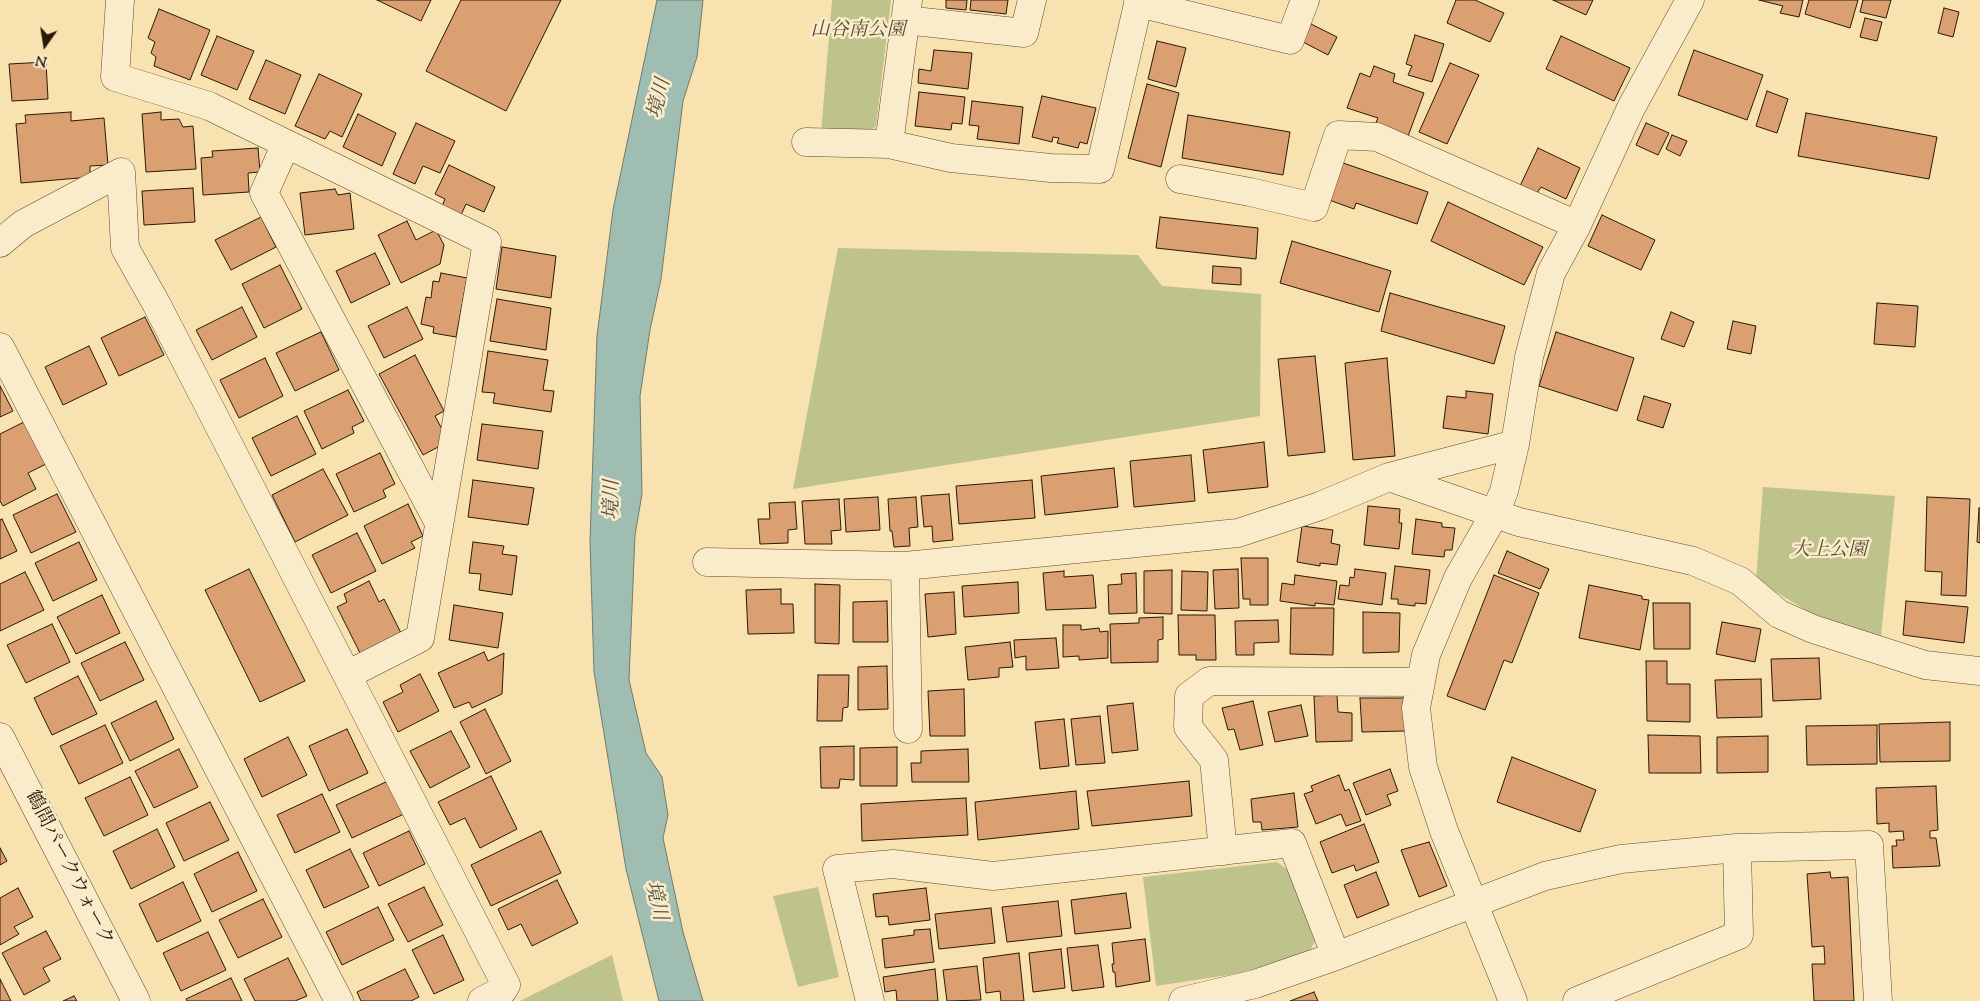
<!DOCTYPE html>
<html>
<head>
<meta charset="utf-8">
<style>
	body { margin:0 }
	#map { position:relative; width:1980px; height:1001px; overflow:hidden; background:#f8e2af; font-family:"Sorts Mill Goudy",serif }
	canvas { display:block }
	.north { position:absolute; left:20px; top:20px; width:50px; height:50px; -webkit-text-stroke:4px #faeccb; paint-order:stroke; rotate:193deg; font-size:14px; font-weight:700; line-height:20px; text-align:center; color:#2b1808 }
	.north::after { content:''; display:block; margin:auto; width:18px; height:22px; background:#2b1808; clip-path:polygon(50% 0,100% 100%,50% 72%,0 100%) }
</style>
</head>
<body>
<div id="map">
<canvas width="1980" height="1001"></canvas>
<div class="north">N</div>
</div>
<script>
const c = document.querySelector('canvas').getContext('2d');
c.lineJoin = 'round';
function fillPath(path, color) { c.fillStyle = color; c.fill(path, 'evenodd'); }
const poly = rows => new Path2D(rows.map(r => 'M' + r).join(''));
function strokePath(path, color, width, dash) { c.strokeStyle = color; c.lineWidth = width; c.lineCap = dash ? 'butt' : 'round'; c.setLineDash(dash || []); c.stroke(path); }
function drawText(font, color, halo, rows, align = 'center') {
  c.font = font + ' "Sorts Mill Goudy","Noto Serif JP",serif'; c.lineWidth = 5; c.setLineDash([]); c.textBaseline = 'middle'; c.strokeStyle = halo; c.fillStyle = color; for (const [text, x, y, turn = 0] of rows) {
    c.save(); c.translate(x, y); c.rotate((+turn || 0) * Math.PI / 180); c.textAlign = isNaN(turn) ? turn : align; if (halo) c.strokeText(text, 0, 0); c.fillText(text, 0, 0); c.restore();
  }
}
fillPath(poly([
	[832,0,891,0,876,126,865,135,821,133],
	[838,248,1138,255,1162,286,1261,294,1260,416,793,489],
	[1763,487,1895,496,1881,636,1819,618,1756,580],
	[1277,862,1288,870,1315,941,1310,951,1241,973,1156,986,1143,877],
	[818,887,839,977,798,987,773,896],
	[612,955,623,1001,520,1001]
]), '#bdc38b');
const water = poly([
	[657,0,703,0,697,57,683,101,661,279,650,330,640,396,642,494,635,535,629,680,646,753,662,777,668,815,663,838,683,932,703,1001,659,1001,626,869,594,672,590,542,597,336,613,210,657,0]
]);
fillPath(water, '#9fbdb1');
strokePath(water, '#717b6d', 1);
const building = poly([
	[377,0,431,0,421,21,377,0],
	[461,0,561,0,506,111,426,71,461,0],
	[946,0,967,0,966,10,946,8,946,0],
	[971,0,1008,0,1006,14,970,10,971,0],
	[1456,0,1475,0,1504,13,1490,42,1447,23,1456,0],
	[1553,0,1593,0,1586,15,1553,0],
	[1759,0,1803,0,1799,17,1780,13,1783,6,1759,0],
	[1809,0,1858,0,1850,28,1805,14,1809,0],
	[1863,0,1891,0,1886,18,1860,12,1863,0],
	[1944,8,1959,12,1953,37,1938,33,1944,8],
	[159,9,210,30,190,80,154,66,156,57,151,53,155,42,148,38,159,9],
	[1865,18,1882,22,1877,41,1860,37,1865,18],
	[1311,24,1337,37,1328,55,1303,42,1311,24],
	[1415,35,1444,44,1432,82,1408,75,1412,66,1406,64,1415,35],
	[217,36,254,51,237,90,201,75,217,36],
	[1561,36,1630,68,1614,101,1546,69,1561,36],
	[1157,41,1186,48,1176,87,1148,79,1157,41],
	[934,50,972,53,968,89,918,83,919,69,931,71,934,50],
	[1694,50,1763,75,1747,120,1678,95,1694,50],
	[266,60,301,75,285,114,249,99,266,60],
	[46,62,48,99,12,101,9,64,46,62],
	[1450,63,1479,75,1447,144,1419,132,1450,63],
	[1374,66,1395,74,1393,82,1424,93,1407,139,1374,127,1378,118,1347,108,1360,73,1370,77,1374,66],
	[319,74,362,94,342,137,330,131,325,139,295,126,319,74],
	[1147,84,1179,93,1161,167,1128,158,1147,84],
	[1767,91,1788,99,1777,133,1756,126,1767,91],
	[919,92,965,97,962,124,952,123,951,130,915,126,919,92],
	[1042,96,1096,108,1087,144,1080,142,1078,148,1057,143,1059,138,1053,137,1052,142,1032,137,1042,96],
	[972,101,1023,107,1019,144,977,139,979,126,969,125,972,101],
	[71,112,71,121,104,118,108,165,90,166,90,177,21,183,16,124,26,123,25,115,71,112],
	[161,112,161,120,179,119,183,127,193,126,196,169,146,172,142,114,161,112],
	[1806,113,1937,137,1929,179,1798,156,1806,113],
	[358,114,396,133,382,166,343,147,358,114],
	[1188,115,1290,132,1283,175,1182,158,1188,115],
	[416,123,455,141,440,173,423,166,415,184,393,174,416,123],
	[1646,123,1669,133,1658,155,1636,145,1646,123],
	[1672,135,1687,141,1680,156,1666,149,1672,135],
	[258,148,260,172,248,173,249,192,203,195,201,158,213,157,212,151,258,148],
	[1538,148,1580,168,1566,199,1541,187,1537,193,1520,186,1538,148],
	[1343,163,1428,192,1417,224,1356,203,1354,209,1329,200,1343,163],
	[449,165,495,187,484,212,466,204,461,215,442,206,445,199,435,194,449,165],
	[193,188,195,222,144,225,142,191,193,188],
	[335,189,338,195,350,193,354,229,305,235,300,193,335,189],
	[1448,202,1543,247,1524,285,1431,241,1448,202],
	[1602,215,1655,240,1641,270,1588,246,1602,215],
	[261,217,276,247,231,270,215,240,261,217],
	[1160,217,1258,228,1256,259,1156,248,1160,217],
	[407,221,416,240,436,230,444,245,440,264,401,283,378,235,407,221],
	[1292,241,1391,271,1379,312,1280,283,1292,241],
	[502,247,556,256,551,298,496,289,502,247],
	[375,253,390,284,351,303,336,271,375,253],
	[280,265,302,309,264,328,242,284,280,265],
	[1213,266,1241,268,1241,285,1212,283,1213,266],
	[441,273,467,278,456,337,433,333,434,327,421,324,426,297,431,298,433,281,439,282,441,273],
	[1390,293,1505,326,1494,364,1381,331,1390,293],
	[497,299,551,308,546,350,490,341,497,299],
	[1877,303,1918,306,1915,347,1874,344,1877,303],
	[242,307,257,337,212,360,196,330,242,307],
	[407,307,423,339,384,358,368,326,407,307],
	[1671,312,1694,322,1684,347,1661,339,1671,312],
	[145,317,164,355,119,376,101,338,145,317],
	[1733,321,1756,326,1751,354,1727,349,1733,321],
	[321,332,339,370,295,391,276,353,321,332],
	[1556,332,1634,358,1617,411,1539,386,1556,332],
	[89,346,107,384,63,405,45,367,89,346],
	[488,351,548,360,543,390,554,391,551,412,493,403,495,393,482,392,488,351],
	[415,355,444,411,435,416,443,431,440,446,423,455,379,374,415,355],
	[1315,356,1325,452,1288,456,1278,359,1315,356],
	[265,358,283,396,239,418,220,380,265,358],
	[1387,358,1395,456,1353,460,1345,363,1387,358],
	[0,386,13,411,0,417,0,386],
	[348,390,364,421,352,427,354,433,322,449,304,411,348,390],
	[1466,391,1493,394,1488,434,1443,428,1447,396,1466,398,1466,391],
	[1644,396,1671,404,1663,428,1637,420,1644,396],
	[297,416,316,454,271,476,252,438,297,416],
	[24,422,46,464,28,473,36,489,3,506,0,501,0,434,24,422],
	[482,424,543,431,538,469,477,460,482,424],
	[1264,442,1268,487,1208,493,1203,450,1264,442],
	[380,453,395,484,383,490,386,497,354,512,336,474,380,453],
	[1191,455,1195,501,1134,507,1130,461,1191,455],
	[1114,468,1118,507,1045,515,1041,476,1114,468],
	[323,469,348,515,295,542,272,495,323,469],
	[473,480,534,488,528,525,468,517,473,480],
	[1032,480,1035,518,959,524,956,486,1032,480],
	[57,494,76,532,31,553,13,515,57,494],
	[949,494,953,540,933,542,932,526,924,527,921,496,949,494],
	[878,497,880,530,846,532,844,499,878,497],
	[916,497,918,527,909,528,910,546,894,547,892,531,890,531,888,499,916,497],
	[1927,497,1970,499,1966,596,1941,595,1942,572,1925,571,1927,497],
	[839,499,841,530,831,531,832,544,805,544,802,501,839,499],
	[795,502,797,529,788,530,788,543,760,544,758,519,770,519,769,503,795,502],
	[408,504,423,536,411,542,415,548,382,564,364,526,408,504],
	[1368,506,1400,509,1399,523,1402,523,1399,549,1364,545,1368,506],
	[1979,508,1980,508,1980,543,1977,542,1979,508],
	[2,519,17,551,0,559,0,520,2,519],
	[1416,519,1442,523,1442,527,1455,528,1452,550,1445,550,1444,557,1412,554,1416,519],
	[1302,526,1333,530,1331,543,1340,545,1337,565,1320,563,1320,566,1297,562,1302,526],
	[357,533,376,571,331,593,312,555,357,533],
	[79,542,97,580,53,601,35,563,79,542],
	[473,542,504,546,502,554,517,556,512,595,479,590,481,574,469,573,473,542],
	[1507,551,1549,569,1540,589,1498,573,1507,551],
	[1241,558,1268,558,1268,605,1250,605,1250,599,1243,599,1241,558],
	[1395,566,1430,570,1426,604,1415,603,1415,606,1398,604,1398,599,1391,599,1395,566],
	[249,569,305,681,260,702,205,590,249,569],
	[1238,569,1239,608,1215,609,1213,570,1238,569],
	[1355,569,1386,573,1382,605,1338,599,1340,585,1349,586,1350,577,1354,578,1355,569],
	[1172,570,1172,614,1144,613,1144,571,1172,570],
	[1064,571,1064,577,1093,575,1096,608,1046,610,1043,573,1064,571],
	[1182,571,1208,572,1207,611,1181,610,1182,571],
	[25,572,44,610,0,631,0,584,25,572],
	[1136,573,1137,613,1109,614,1108,585,1122,584,1121,574,1136,573],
	[1295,575,1337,581,1334,605,1315,603,1315,606,1280,601,1282,583,1294,585,1295,575],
	[1494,575,1539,593,1512,663,1504,660,1485,710,1447,696,1494,575],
	[369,581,379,602,384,599,402,635,361,655,337,607,347,602,344,594,369,581],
	[1018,582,1019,613,964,617,962,586,1018,582],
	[815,584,840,585,839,644,815,643,815,584],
	[1589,585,1642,596,1642,599,1649,600,1640,650,1579,638,1589,585],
	[781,589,781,604,793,604,794,633,748,634,746,590,781,589],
	[954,592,956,634,928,637,925,594,954,592],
	[102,595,120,633,76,654,57,617,102,595],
	[887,601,888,642,853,642,853,602,887,601],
	[1906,601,1968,607,1964,643,1903,635,1906,601],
	[1653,603,1690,603,1690,649,1654,649,1653,603],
	[454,605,503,613,498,648,449,640,454,605],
	[1291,608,1334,608,1333,655,1290,654,1291,608],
	[1363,612,1400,613,1399,652,1363,653,1363,612],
	[1178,615,1215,615,1216,660,1196,660,1196,655,1179,655,1178,615],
	[1163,617,1163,639,1158,640,1158,662,1111,663,1110,624,1139,623,1139,618,1163,617],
	[1278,620,1279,642,1254,643,1254,655,1236,655,1235,621,1278,620],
	[1722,622,1761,629,1755,662,1716,654,1722,622],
	[52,624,70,662,26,683,7,645,52,624],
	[1063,625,1081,625,1081,630,1099,628,1100,632,1108,631,1108,658,1079,660,1079,656,1063,657,1063,625],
	[1056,638,1059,668,1026,670,1026,656,1015,658,1014,640,1056,638],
	[125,642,144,680,100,701,81,663,125,642],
	[1010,642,1013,667,999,668,999,677,968,680,965,647,1010,642],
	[484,652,488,661,504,653,502,694,472,708,469,702,454,708,438,673,484,652],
	[1819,658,1821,699,1773,701,1771,659,1819,658],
	[1646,661,1667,661,1667,684,1690,684,1690,722,1647,721,1646,661],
	[887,666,888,709,858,710,858,667,887,666],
	[420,674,439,711,398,732,383,702,403,692,400,685,420,674],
	[818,675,849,675,848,707,843,708,842,721,817,721,818,675],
	[78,676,97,714,52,735,34,698,78,676],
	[1761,679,1762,717,1717,718,1715,680,1761,679],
	[964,689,965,736,930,736,928,691,964,689],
	[1337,695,1338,712,1352,713,1352,741,1316,742,1314,696,1337,695],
	[1360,698,1405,698,1405,731,1362,732,1360,698],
	[156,701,174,739,130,761,111,723,156,701],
	[1253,701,1263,745,1240,750,1234,729,1228,730,1222,708,1253,701],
	[1133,703,1138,750,1112,753,1107,706,1133,703],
	[1301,705,1308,736,1275,742,1268,712,1301,705],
	[485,709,511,761,486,774,460,722,485,709],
	[1100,716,1105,763,1076,765,1071,719,1100,716],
	[1064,719,1069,766,1040,769,1035,722,1064,719],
	[1950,722,1950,761,1880,762,1879,724,1950,722],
	[105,725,123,763,79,784,60,746,105,725],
	[1877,725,1877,764,1807,765,1806,726,1877,725],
	[347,729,368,773,329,791,309,746,347,729],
	[451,731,470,767,430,788,410,751,451,731],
	[1648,735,1700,736,1701,773,1649,773,1648,735],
	[1768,736,1768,772,1717,773,1717,737,1768,736],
	[288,737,307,775,262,797,244,759,288,737],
	[854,746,854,780,840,779,839,788,821,788,820,747,854,746],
	[897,747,897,786,860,786,860,748,897,747],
	[179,749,198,787,154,808,135,771,179,749],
	[968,749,969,782,912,782,911,763,921,763,921,751,968,749],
	[1512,757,1596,790,1580,832,1497,802,1512,757],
	[1390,769,1398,791,1387,795,1391,805,1366,815,1353,783,1390,769],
	[1339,775,1345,791,1349,789,1361,821,1346,826,1341,814,1316,824,1304,794,1313,791,1311,786,1339,775],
	[491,776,517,829,480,848,465,818,450,825,438,802,491,776],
	[130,777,148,815,104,836,85,798,130,777],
	[388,781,404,814,352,838,336,805,388,781],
	[1189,781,1192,816,1092,826,1087,791,1189,781],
	[1936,786,1938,830,1930,831,1930,838,1936,838,1940,866,1893,868,1892,846,1897,846,1896,840,1904,840,1903,831,1889,832,1889,823,1877,824,1876,788,1936,786],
	[1076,791,1079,829,978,840,975,802,1076,791],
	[1294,793,1298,827,1262,830,1261,822,1253,822,1251,799,1294,793],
	[322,794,340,832,295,853,277,815,322,794],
	[966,798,968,835,862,841,861,804,966,798],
	[210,802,229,840,184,861,166,823,210,802],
	[1364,824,1379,862,1356,871,1354,865,1332,873,1320,842,1364,824],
	[157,829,175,867,131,889,113,851,157,829],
	[409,831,425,864,379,886,363,853,409,831],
	[541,831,561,873,491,906,471,865,541,831],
	[1429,842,1447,886,1419,897,1401,850,1429,842],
	[0,848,7,861,0,865,0,848],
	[350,849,369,887,324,908,306,870,350,849],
	[238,852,257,891,212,912,194,874,238,852],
	[1376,872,1389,905,1357,918,1344,885,1376,872],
	[1830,872,1831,878,1848,877,1854,1001,1814,1001,1812,964,1825,964,1824,946,1812,947,1807,874,1830,872],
	[557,880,578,923,532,946,521,924,508,930,498,909,557,880],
	[183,882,201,921,157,942,139,904,183,882],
	[424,887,443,925,408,942,388,904,424,887],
	[18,888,33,917,14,927,19,934,0,945,0,898,18,888],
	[926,888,930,920,889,925,888,916,876,917,873,894,926,888],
	[1126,893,1131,928,1075,934,1071,900,1126,893],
	[263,899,282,937,238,958,219,920,263,899],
	[1058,901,1062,936,1007,942,1002,907,1058,901],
	[378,907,394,940,342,965,326,932,378,907],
	[991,908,995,943,939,949,935,914,991,908],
	[930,929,934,962,885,968,882,939,914,935,914,930,930,929],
	[46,931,61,959,43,968,50,981,24,995,2,953,46,931],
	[208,932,226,970,181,991,163,953,208,932],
	[443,935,464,980,434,994,412,950,443,935],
	[1145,939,1150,981,1116,987,1115,972,1113,972,1112,964,1114,964,1112,943,1145,939],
	[1098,945,1104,987,1072,991,1067,948,1098,945],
	[1061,949,1065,988,1033,992,1029,953,1061,949],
	[1019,953,1024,1001,1001,1001,1000,991,986,993,983,958,1019,953],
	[288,958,307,996,295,1001,255,1001,244,979,288,958],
	[977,966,981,1000,947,1001,943,970,977,966],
	[405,969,419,997,411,1001,361,1001,357,992,405,969],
	[935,969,938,1001,897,1001,896,990,885,992,883,977,935,969],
	[231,978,242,1001,187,1001,186,999,231,978],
	[0,979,11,1001,0,1001,0,979],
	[1314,992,1318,1001,1290,1001,1314,992],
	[74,996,77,1001,63,1001,74,996]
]);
fillPath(building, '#daa071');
strokePath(building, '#2b1808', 1);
const minor = poly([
	[120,0,115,77,209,106,487,242,420,638,347,675],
	[1138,3,1290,40,1305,0],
	[905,20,1024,33,1032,0],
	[806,142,889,144,951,158,1051,168,1100,169,1139,0],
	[286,144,264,193,439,523],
	[889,144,908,0],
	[1180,179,1250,192,1314,207,1338,135,1377,137,1577,225],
	[0,243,23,224,121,172,125,248,157,305,506,985,503,990,482,1001],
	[0,347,339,1001],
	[1389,477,1519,522,1693,561,1740,581,1779,614,1813,629,1925,665,1980,671],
	[707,562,905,566,1238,533,1320,506,1389,477,1515,444],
	[905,566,908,729],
	[1223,851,1214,760,1188,727,1189,696,1209,681,1421,682],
	[870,1001,837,869,893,864,993,876,1292,843,1336,956],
	[1183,1001,1255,984,1336,956,1545,876,1621,859,1737,848,1869,845,1878,1001],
	[1513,1001,1444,831,1423,767,1416,708,1426,655,1458,578,1494,515,1504,491,1515,444,1529,357,1551,273,1577,225,1631,108,1690,0],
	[1577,1001,1739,935,1737,848]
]);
const tertiary = poly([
	[0,737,136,1001]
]);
strokePath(minor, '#5e4a32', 29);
strokePath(tertiary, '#5e4a32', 29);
strokePath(minor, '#faeccb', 28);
strokePath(tertiary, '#faeccb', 28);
drawText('italic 19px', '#574b2f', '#faeccb', [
	["山谷南公園",858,32],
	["大上公園",1829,552]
]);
drawText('19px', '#2b1808', '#faeccb', [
	["鶴間パークウォーク",68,869,63]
]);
drawText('italic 20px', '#545243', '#faeccb', [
	["境川",661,99,-76],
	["境川",614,500,-89],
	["境川",654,901,77]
]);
</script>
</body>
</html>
